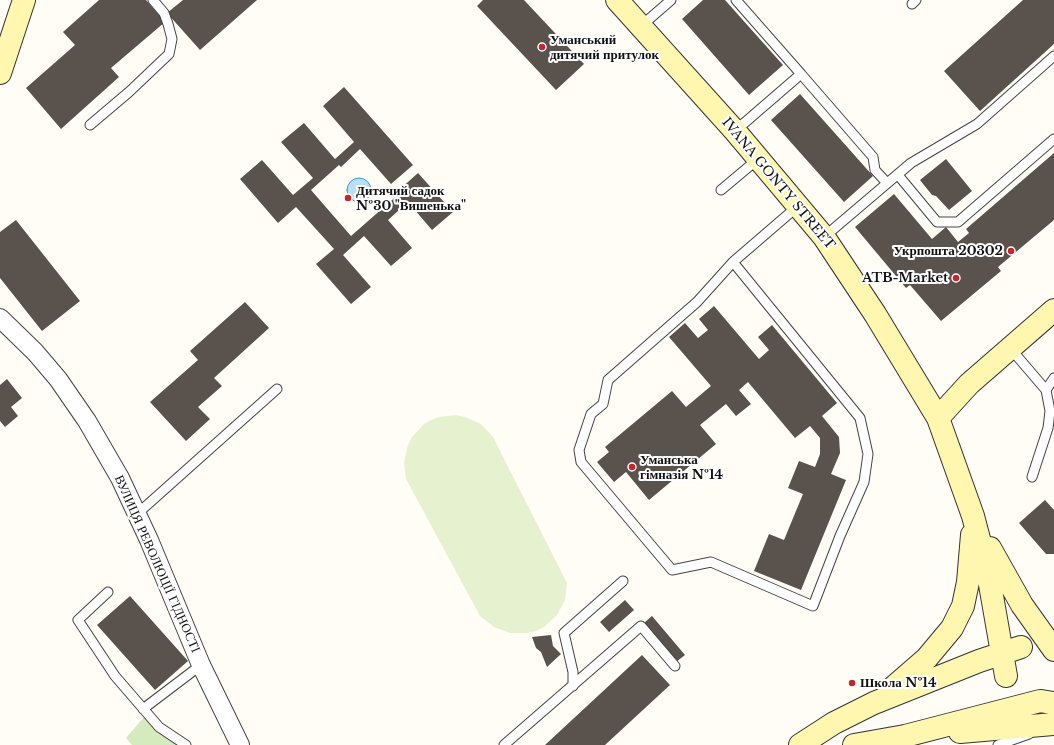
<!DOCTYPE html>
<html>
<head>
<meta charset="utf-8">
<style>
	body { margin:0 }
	canvas { display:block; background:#fffdf5 }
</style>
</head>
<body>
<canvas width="1054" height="745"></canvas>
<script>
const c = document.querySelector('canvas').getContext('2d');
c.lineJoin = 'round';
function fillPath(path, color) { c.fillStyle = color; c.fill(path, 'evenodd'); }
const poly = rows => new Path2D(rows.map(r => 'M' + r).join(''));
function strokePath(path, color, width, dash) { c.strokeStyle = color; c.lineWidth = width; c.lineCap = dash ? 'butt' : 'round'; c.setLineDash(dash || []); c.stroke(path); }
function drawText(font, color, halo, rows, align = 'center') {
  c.font = font + ' "Libre Baskerville",serif'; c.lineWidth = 4; c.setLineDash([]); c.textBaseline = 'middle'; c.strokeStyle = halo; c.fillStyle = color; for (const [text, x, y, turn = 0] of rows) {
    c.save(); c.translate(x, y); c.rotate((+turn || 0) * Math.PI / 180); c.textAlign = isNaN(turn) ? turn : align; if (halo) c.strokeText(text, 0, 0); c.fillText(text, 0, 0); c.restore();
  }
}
fillPath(poly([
	[144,717,158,731,180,745,132,745,126,738]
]), '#d5ebbd');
fillPath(poly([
	[456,415,465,417,481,424,493,437,567,583,565,600,557,615,544,627,536,631,527,633,510,633,494,627,480,616,406,479,404,462,408,445,412,437,424,424,431,420,439,417]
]), '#e6f2cf');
const water = poly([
	'347 190a12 12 0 1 1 24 0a12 12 0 1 1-24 0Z'
]);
fillPath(water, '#b9e0f7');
strokePath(water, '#3f96cf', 1);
fillPath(poly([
	[99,0,146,0,165,22,111,68,119,77,61,129,26,88,75,45,63,32],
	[183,0,257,0,200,50,167,13],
	[483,0,524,0,584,64,556,90,477,6],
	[703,0,725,0,783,65,749,95,682,19],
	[1023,0,1054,0,1054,44,980,111,944,71],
	[344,87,413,165,391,184,360,149,341,167,339,165,311,190,351,236,400,193,399,190,418,173,453,212,432,230,408,202,388,220,412,248,391,266,364,236,343,255,371,287,351,304,316,264,334,249,296,207,278,223,240,179,262,160,293,195,313,178,281,142,304,123,335,159,354,142,323,106],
	[800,94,873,176,844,202,771,120],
	[1054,153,1054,220,998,267,1001,271,941,321,910,285,906,288,855,227,894,194,932,239,946,227,958,242,969,233,966,229],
	[946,159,972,191,949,210,936,196,932,195,920,180],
	[16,220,80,301,42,331,0,278,0,232],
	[245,302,269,328,214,378,222,386,198,407,210,419,186,441,150,402,198,360,190,351],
	[714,306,759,359,769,350,758,337,772,325,837,403,822,416,839,437,840,453,831,474,846,480,801,590,754,571,769,534,784,540,803,494,788,488,799,461,815,467,820,454,820,438,810,426,795,438,748,382,739,390,751,404,736,416,726,404,700,425,716,444,649,500,626,472,614,482,597,462,609,452,605,447,672,391,686,407,711,386,669,337,685,323,698,338,708,330,699,319],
	[7,379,22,398,11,407,18,416,5,427,0,421,0,385],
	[1045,500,1054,510,1054,554,1046,554,1019,523],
	[130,596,188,661,155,690,97,625],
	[625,600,634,610,609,632,600,622],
	[652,616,685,655,676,662,644,623],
	[551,635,553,646,561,654,547,667,541,652,536,648,532,637],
	[642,655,670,685,605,745,545,745]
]), '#5a524d');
const lane = poly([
	[736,0,801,74],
	[912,4,916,0],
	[640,27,671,0],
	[90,125,129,92,169,54,172,39,168,24,164,13,153,0],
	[735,131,801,74,873,157,875,170,887,183],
	[898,175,937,222,958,222,1054,139],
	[721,190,758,159],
	[824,237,911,163,977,124,1054,56],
	[733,262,697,302,608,380,603,404,591,414,579,450,581,462,672,570,711,562,813,606,840,536,864,482,868,454,860,418,733,262,798,206],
	[1010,348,1046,390,1050,411,1048,428,1032,477],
	[1046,390,1054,378],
	[137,514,277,389],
	[108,592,78,620,115,676,159,727,186,745],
	[573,686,573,672,564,633,623,581],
	[143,709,201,665],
	[504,745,641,626,675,666],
	[998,745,1029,734]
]);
const street = poly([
	[0,318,35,352,58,379,87,421,120,478,149,540,201,665,240,745]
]);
const secondary = poly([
	[617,0,735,131,824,237,875,314,938,418,973,516,988,573,1006,676],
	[0,73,24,0],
	[938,418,969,384,1054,310],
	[990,548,1022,605,1054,650],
	[889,691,927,658,952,628,963,606,968,582,972,535],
	[960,732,1054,724],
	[800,745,834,723,874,703,979,661,1021,647],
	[854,745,905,736,1040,701,1054,703]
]);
strokePath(lane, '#444', 11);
strokePath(street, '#444', 20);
strokePath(secondary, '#333', 24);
strokePath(lane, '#fff', 9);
strokePath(street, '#fff', 18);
strokePath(secondary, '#fff6b0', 22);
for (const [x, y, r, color] of [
	[542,47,4,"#c4262e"],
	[348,198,4,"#c4262e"],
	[1011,251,4,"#c4262e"],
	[956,278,4,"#c4262e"],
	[632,467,4,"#c4262e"],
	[852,683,4,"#c4262e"]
]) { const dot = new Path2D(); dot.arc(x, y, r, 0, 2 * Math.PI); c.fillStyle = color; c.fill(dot); strokePath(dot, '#fff', 1.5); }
drawText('bold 13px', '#111', '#fff', [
	["Уманський",550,40],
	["дитячий притулок",550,55],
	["Дитячий садок",356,191],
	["№30 \"Вишенька\"",356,206],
	["Укрпошта 20302",1003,251,"right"],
	["ATB-Market",948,278,"right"],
	["Уманська",640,460],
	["гімназія №14",640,475],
	["Школа №14",860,683]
], 'left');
drawText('13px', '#111', '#fff', [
	["IVANA GONTY STREET",778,184,50],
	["ВУЛИЦЯ РЕВОЛЮЦІЇ ГІДНОСТІ",157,564,66]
]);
</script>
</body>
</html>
